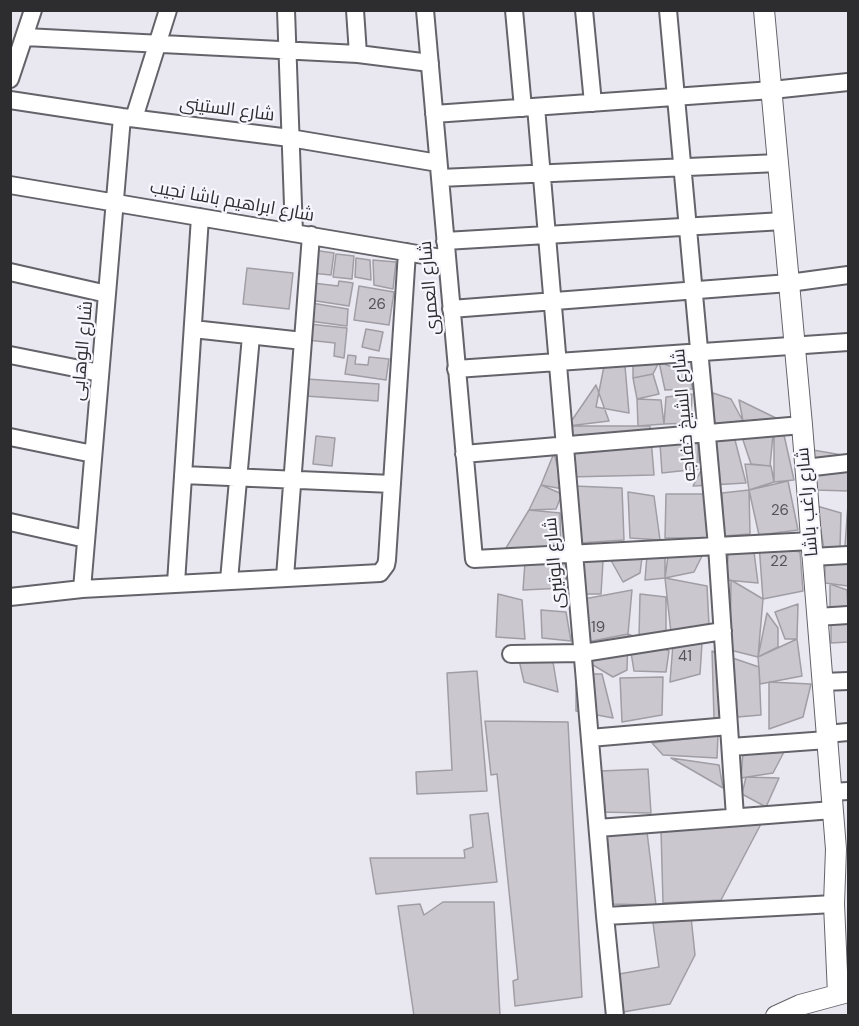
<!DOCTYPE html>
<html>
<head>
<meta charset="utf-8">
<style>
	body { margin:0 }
	#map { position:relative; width:859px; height:1026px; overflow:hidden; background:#e9e8f1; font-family:"DM Sans",sans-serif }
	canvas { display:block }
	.frame { position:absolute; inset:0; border:12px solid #2d2c2f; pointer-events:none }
</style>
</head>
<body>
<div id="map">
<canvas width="859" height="1026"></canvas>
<div class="frame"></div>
</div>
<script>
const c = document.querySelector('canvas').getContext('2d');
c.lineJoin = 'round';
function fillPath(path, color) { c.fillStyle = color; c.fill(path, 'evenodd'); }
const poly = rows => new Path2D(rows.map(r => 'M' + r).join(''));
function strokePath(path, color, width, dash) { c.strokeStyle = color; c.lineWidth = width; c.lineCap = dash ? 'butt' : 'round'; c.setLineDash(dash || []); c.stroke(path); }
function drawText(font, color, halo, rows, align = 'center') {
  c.font = font + ' "DM Sans",Cairo,sans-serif'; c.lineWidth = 4.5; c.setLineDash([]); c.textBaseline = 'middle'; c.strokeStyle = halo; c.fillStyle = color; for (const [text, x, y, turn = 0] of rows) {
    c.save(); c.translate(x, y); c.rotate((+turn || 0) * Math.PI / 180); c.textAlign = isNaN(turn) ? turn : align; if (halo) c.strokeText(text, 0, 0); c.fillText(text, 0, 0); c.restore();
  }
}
const building = poly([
	[313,250,334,253,331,275,311,273,313,250],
	[336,254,354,256,352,279,333,277,336,254],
	[356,258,370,260,371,280,355,277,356,258],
	[373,260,396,262,393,289,374,285,373,260],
	[247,268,293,273,289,309,243,304,247,268],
	[339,281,353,283,349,306,310,300,313,283,338,286,339,281],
	[359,286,394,292,389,325,354,320,359,286],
	[311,303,348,309,347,326,309,321,311,303],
	[309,324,347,328,344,358,334,356,335,343,307,340,309,324],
	[366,329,383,332,379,351,362,347,366,329],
	[348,355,356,356,355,364,368,365,369,357,389,359,386,380,345,374,348,355],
	[633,357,659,362,653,374,633,378,633,357],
	[659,362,688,373,693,389,665,390,659,362],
	[604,366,625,366,629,413,596,407,604,366],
	[653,374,659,394,637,399,633,378,653,374],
	[307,379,379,384,378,401,305,396,307,379],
	[596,385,609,421,568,426,596,385],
	[713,393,731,399,743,421,710,424,713,393],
	[692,394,691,423,664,424,666,397,692,394],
	[637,399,661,400,664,424,638,426,637,399],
	[739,400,780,420,743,421,739,400],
	[698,425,698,469,662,473,659,429,698,425],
	[568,426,650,426,654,475,568,477,568,426],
	[741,434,773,435,770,466,751,464,741,434],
	[784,435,794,480,774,482,774,436,784,435],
	[316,436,335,438,332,466,313,464,316,436],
	[734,436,746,483,693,486,716,442,734,436],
	[813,450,848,456,848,491,816,490,813,450],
	[554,453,563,489,541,485,554,453],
	[745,464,771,466,774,482,749,490,745,464],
	[788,481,798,530,759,535,749,490,788,481],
	[541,485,562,494,556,509,529,510,541,485],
	[574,486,622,488,624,540,580,543,574,486],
	[749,490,750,534,724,536,722,493,749,490],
	[628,492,654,496,660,540,630,538,628,492],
	[666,494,706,494,709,538,665,538,666,494],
	[848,504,848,546,845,546,848,504],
	[817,506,841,513,840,548,824,549,817,506],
	[529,510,560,513,561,547,503,553,529,510],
	[759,544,800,552,803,591,763,599,759,544],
	[729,546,754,552,758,583,726,580,729,546],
	[669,549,703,554,694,572,665,578,669,549],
	[607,553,642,558,640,573,623,582,607,553],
	[582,554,603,561,601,594,578,594,582,554],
	[647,555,665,555,665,578,645,580,647,555],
	[848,561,848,586,825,583,825,563,848,561],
	[525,562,567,564,565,588,523,590,525,562],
	[665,578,707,586,709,625,671,633,665,578],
	[731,580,763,599,758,657,730,650,731,580],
	[830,584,847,590,848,609,830,609,830,584],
	[632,590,628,634,587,642,584,599,632,590],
	[498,594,522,600,525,639,496,637,498,594],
	[640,594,666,597,666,632,639,638,640,594],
	[798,604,797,639,785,639,775,612,798,604],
	[541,610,566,612,571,641,542,638,541,610],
	[767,613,778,628,778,647,758,657,767,613],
	[831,623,848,623,848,642,831,643,831,623],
	[628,634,627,670,613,677,593,665,587,642,628,634],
	[628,634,669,651,666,672,634,671,628,634],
	[797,639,802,676,760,684,758,657,797,639],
	[702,643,700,674,670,682,673,644,702,643],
	[712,651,759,667,761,715,714,719,712,651],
	[519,660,553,662,558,692,524,682,519,660],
	[477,671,487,791,417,794,416,772,452,770,447,673,477,671],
	[576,674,602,674,613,718,576,711,576,674],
	[663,677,662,715,622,722,620,678,663,677],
	[769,682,811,684,803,717,769,729,769,682],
	[485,721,568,722,582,997,515,1006,513,981,518,979,497,774,491,775,485,721],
	[718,735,717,758,663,755,652,743,718,735],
	[785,750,773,773,741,778,743,752,785,750],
	[671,758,719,765,723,788,671,758],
	[648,769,651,813,596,812,605,807,600,771,648,769],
	[746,777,779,778,766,807,742,794,746,777],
	[488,813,497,882,376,894,370,858,465,858,464,850,473,847,470,815,488,813],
	[762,822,721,900,663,903,661,830,762,822],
	[603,831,647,832,656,905,609,904,603,831],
	[443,902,494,902,500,1016,414,1016,398,906,420,904,424,915,443,902],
	[691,917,695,955,670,1004,623,1012,619,974,659,967,653,923,691,917]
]);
fillPath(building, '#cac7ce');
strokePath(building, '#a09da4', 1.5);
const minor = poly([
	[286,10,294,233],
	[355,10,358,54],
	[425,10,474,559,811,541],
	[514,10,523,108],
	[584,10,593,103],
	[668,10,717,546,735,817],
	[25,37,358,54,430,63],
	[10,79,33,10],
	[10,100,122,117,290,138,438,163],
	[536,107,605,916,615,1016],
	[434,114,772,90,848,82],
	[134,118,168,10],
	[440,178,778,163],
	[10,185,447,259],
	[445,241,783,221],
	[10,272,107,294],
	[451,309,789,283,848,275],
	[193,329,303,341],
	[10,355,100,373],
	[456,369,848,342],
	[10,437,93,454],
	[464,454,802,425],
	[805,468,848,463],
	[183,475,392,484],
	[10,522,86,539],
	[812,557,848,555],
	[285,577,311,235],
	[229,580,251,336],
	[176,583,200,217],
	[82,589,122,117],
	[10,597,82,589,380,573,386,565,387,560,407,252],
	[817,617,848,615],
	[511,654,583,653,723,631],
	[822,682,848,681],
	[826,734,848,732],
	[590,738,729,726],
	[731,747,827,740],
	[831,792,848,791],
	[598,828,833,810],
	[605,916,834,904]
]);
const tertiary = poly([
	[764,10,802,425,836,849,834,904,838,994],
	[776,1016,800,1005,848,992]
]);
strokePath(minor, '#64636a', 20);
strokePath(tertiary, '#64636a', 22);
strokePath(minor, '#fff', 16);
strokePath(tertiary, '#fff', 20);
drawText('15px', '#545357', null, [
	["26",377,305],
	["26",780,511],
	["22",779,562],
	["19",598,628],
	["41",685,657]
]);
drawText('18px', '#2d2c2f', '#f7f6fe', [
	["شارع الستينى",227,110,7],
	["شارع ابراهيم باشا نجيب",232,202,10],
	["شارع العمرى",430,288,-95],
	["شارع الوهابى",83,351,-85],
	["شارع الشيخ خفاجه",685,415,-95],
	["شارع راغب باشا",808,502,-95],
	["شارع الوتيرى",555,563,-95]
]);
</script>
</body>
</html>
